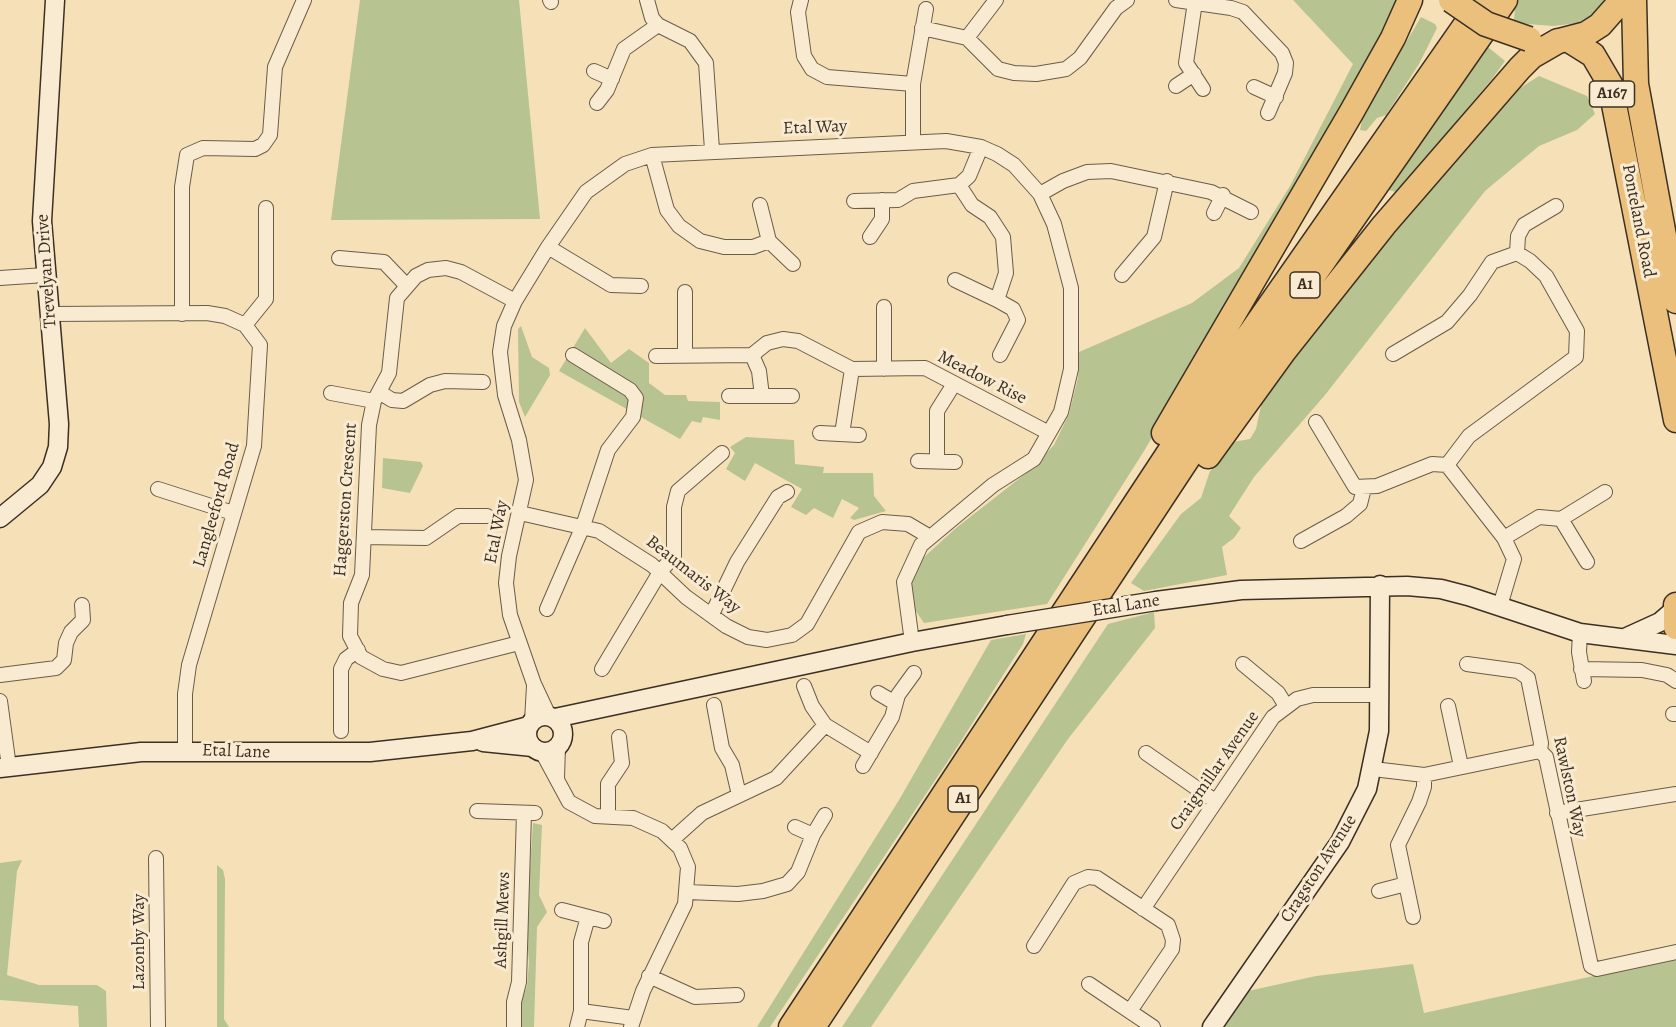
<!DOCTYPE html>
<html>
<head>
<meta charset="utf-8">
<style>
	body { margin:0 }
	canvas { display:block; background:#f6e0b8 }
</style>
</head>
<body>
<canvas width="1676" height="1027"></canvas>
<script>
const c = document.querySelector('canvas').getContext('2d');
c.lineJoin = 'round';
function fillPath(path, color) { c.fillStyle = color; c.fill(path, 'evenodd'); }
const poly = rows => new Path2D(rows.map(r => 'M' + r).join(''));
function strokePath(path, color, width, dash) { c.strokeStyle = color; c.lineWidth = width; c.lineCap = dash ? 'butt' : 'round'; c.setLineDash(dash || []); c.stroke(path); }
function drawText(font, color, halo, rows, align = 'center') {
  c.font = font + ' Alegreya,serif'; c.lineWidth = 6; c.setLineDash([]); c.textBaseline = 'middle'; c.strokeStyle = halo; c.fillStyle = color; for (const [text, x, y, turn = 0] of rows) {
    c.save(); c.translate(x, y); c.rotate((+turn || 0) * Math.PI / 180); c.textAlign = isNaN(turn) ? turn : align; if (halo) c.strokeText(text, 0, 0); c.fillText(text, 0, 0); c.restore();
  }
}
fillPath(poly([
	[360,0,519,0,540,219,331,220],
	[1293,0,1400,0,1315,164,1144,451,1047,604,924,623,913,607,911,582,922,559,956,528,1029,471,1054,445,1069,414,1078,378,1079,352,1192,303,1239,268,1290,186,1353,64],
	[1519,0,1606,0,1600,10,1578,23,1553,26,1527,24,1514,20,1515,6],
	[1421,17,1435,24,1437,28,1419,64,1386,115,1377,118,1366,131,1360,130,1363,115],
	[1488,47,1505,61,1492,79,1403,185,1396,192,1388,190,1389,182],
	[1539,76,1587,96,1595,114,1577,130,1539,146,1485,191,1325,395,1254,477,1229,516,1241,528,1234,538,1222,547,1227,575,1144,591,1131,583,1181,514,1201,498,1210,471,1224,457,1233,442,1250,439,1256,429,1263,396,1381,243,1509,95],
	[521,326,532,357,549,368,550,375,525,417,519,402,518,329],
	[585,328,611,363,629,349,649,363,649,383,665,395,686,395,688,401,720,402,720,420,703,417,701,423,692,421,680,439,559,371],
	[746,437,794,440,795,464,824,467,823,473,873,473,874,496,886,511,854,520,850,518,859,508,842,499,833,518,814,508,806,515,791,507,802,489,755,463,745,481,726,469,735,453,730,447],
	[383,458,421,462,423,466,410,493,382,488],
	[1154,612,1155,628,1068,739,871,1027,842,1027,1108,624],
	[1026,634,1023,644,954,752,770,1027,757,1027,899,800,991,640],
	[533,823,542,825,539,895,547,912,537,927,534,1027,522,1027,522,999,527,986,529,962,526,929],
	[22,860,17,871,7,975,39,985,97,985,106,991,107,1027,79,1027,78,1006,0,1000,0,863],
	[217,865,223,870,225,879,224,1019,229,1027,217,1027],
	[1676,958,1676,1027,1224,1027,1248,991,1316,976,1413,964,1424,1013]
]), '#b8c392');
const street = poly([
	[550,0,551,2],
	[647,0,652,18,658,25,690,41,706,63,712,150],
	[801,0,798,12,804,56,812,69,827,77,913,84],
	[1176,0,1231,8,1243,12,1282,53,1286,63,1285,73,1268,113],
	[1195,2,1186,63,1203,89],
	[922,28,967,38,998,69,1014,73,1036,74,1066,69,1080,58,1116,8,1127,0],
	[967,38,996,0],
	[594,71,612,79],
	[1176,86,1194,74],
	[1254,87,1276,97],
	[597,103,607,90,624,49,658,25],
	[913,142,913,84,926,9],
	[981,147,969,176,959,185,972,205,990,217,1003,237,1006,273,997,300,1013,309,1018,320,1000,355],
	[652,155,667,210,679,226,700,241,724,247,753,247,769,241,760,205],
	[1040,194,1063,181,1087,172,1111,171,1211,192,1251,212],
	[854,201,898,200,913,191,959,185],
	[1214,213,1223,195],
	[870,237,882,219,882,200],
	[769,241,793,264],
	[548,247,611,285,641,286],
	[1517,253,1518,236,1524,225,1556,206],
	[339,258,384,262,406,285],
	[1122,275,1154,237,1167,181],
	[0,278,45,275],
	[955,280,997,300],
	[515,301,461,272,446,268,428,270,416,276,397,298,389,373,374,401,369,425,362,575,351,603,350,636,361,657,383,669,401,673,519,643],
	[884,307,884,369],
	[49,314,207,313,225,316,245,325,260,345,254,446,189,665,185,694,185,750],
	[182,314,182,187,187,155,203,148,255,149,263,145,270,135,275,67,304,0],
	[245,325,266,299,266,208],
	[1393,354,1447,322,1470,295,1492,262,1517,253,1530,261,1546,276,1577,331,1576,357,1469,436,1447,465],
	[685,355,685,292],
	[752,355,759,371,762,396],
	[656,356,752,355,767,343,783,339,798,341,852,369,925,368,1049,433],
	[379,392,392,400,403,401,430,385,445,381,483,382],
	[331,393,374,401],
	[729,396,792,396],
	[1316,422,1355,487,1377,486,1432,464,1447,465,1504,538,1514,559,1500,606],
	[820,433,859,435],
	[842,434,852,369],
	[918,461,955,462],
	[937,461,937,411,954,384],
	[158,489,233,513],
	[520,513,599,531,652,565,686,597,726,626,748,637,767,640,792,635,807,624,859,532,882,522,908,524,930,537],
	[1561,519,1587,562],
	[364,537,426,538,458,516,487,516],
	[1504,538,1539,517,1561,519,1605,492],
	[1301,541,1346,516,1360,504,1364,488],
	[547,609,583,526,608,450,633,417,636,398,630,390,573,355],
	[712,614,737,562,778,497,787,492],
	[1580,633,1579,652,1584,681],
	[1243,664,1278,693,1286,706],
	[1467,664,1518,671,1528,678,1541,743,1540,751,1546,757,1591,966,1597,969,1676,952],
	[602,669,660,572,674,556,674,507,678,491,722,453],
	[1581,669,1642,670,1667,675,1676,681],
	[0,675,56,668,64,660,66,643,71,632,83,620,82,605],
	[804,686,812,706,825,725],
	[878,693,895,703],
	[0,701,9,767],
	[714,705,722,748,732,765,739,795],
	[1448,706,1461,766],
	[1673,714,1676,714],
	[549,716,534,684,510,615,506,583,509,556,526,480,519,440,505,395,500,352,504,326,515,301,548,247,586,192,625,164,652,155,946,141,981,147,997,154,1014,165,1040,194,1054,224,1071,288,1071,369,1061,412,1034,459,993,485,921,545,904,582,912,642],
	[532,721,534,686],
	[341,731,341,669,346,659,358,650],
	[542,752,569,802,595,816,633,818,662,831,680,848,688,867,685,904,643,991,631,1027],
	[1146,753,1215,801],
	[863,766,892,717,898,695,914,673],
	[1373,769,1424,775,1540,751],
	[557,778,558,747],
	[477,811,535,813],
	[1557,813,1676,794],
	[608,817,608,784,622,763,619,737],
	[795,827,813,835],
	[673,839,702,813,776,778,825,725,871,753],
	[156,858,158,1027],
	[1379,891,1406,884],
	[687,892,738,894,763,891,787,884,798,872,813,835,825,815],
	[1143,909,1273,717,1297,699,1313,695,1380,695],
	[562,910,604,921],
	[1413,917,1398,845,1419,802,1424,787,1424,775],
	[1034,946,1074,883,1088,877,1097,878,1168,925,1173,940,1172,949,1130,1011],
	[649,976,695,997,737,995],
	[1089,984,1153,1027],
	[581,1011,633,1018],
	[514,1027,514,1002,519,982,524,813],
	[577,1027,581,1011,581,942,588,917]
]);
const secondary = poly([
	[0,518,40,485,52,467,58,447,59,424,42,221,55,0],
	[1156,601,1241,590,1407,586,1441,589,1468,596,1580,633,1676,645],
	[1627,637,1660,622,1675,609],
	'527 734a18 18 0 1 1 36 0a18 18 0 1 1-36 0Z',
	[555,718,912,642,1007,625],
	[483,742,533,747],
	[0,768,141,752,370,752,472,741,529,726],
	[1212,1027,1340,842,1367,789,1379,731,1380,585]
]);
const highway = poly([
	[1634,0,1636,84,1676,301],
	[1569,40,1593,55,1610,84,1676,420],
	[1559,41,1586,34,1600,25,1622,0],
	[1164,433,1351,113,1393,38,1410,0],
	[1208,456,1284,351,1384,225,1520,68,1532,56,1558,41],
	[1676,605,1676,627],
	[791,1027,1201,404,1483,0],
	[813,1027,1215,417,1505,0]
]);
strokePath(street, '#6b5c48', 16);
strokePath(secondary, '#3d3023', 21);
strokePath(highway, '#3d3023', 27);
strokePath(street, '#f9ebd1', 14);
strokePath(secondary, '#f9ebd1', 18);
strokePath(highway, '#ebc07c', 24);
const secondaryBridge = poly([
	[1007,625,1156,601]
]);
const highwayBridge = poly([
	[1451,0,1486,24,1529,39]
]);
strokePath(secondaryBridge, '#3d3023', 21, []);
strokePath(highwayBridge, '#3d3023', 27, []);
strokePath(secondaryBridge, '#f9ebd1', 18);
strokePath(highwayBridge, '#ebc07c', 24);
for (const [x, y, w] of [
	[1612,94,45],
	[1305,285,30],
	[963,799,30]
]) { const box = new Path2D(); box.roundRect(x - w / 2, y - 13, w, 26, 4.5); c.fillStyle = '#f9ebd1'; c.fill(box); strokePath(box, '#3d3023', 1.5); }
drawText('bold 16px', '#3d3023', null, [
	["A167",1612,94],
	["A1",1305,285],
	["A1",963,799]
]);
drawText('18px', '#3d3023', '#f9ebd1', [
	["Etal Way",815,128,-2],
	["Ponteland Road",1638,221,79],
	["Trevelyan Drive",47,271,-94],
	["Meadow Rise",982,378,27],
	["Haggerston Crescent",346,500,-86],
	["Langleeford Road",217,505,-74],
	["Etal Way",497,532,-79],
	["Beaumaris Way",693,575,38],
	["Etal Lane",1126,606,-9],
	["Etal Lane",236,752,2],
	["Craigmillar Avenue",1215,771,-55],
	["Rawlston Way",1569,787,78],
	["Cragston Avenue",1319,869,-57],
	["Ashgill Mews",503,920,-88],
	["Lazonby Way",140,942,-90]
]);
</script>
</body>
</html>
